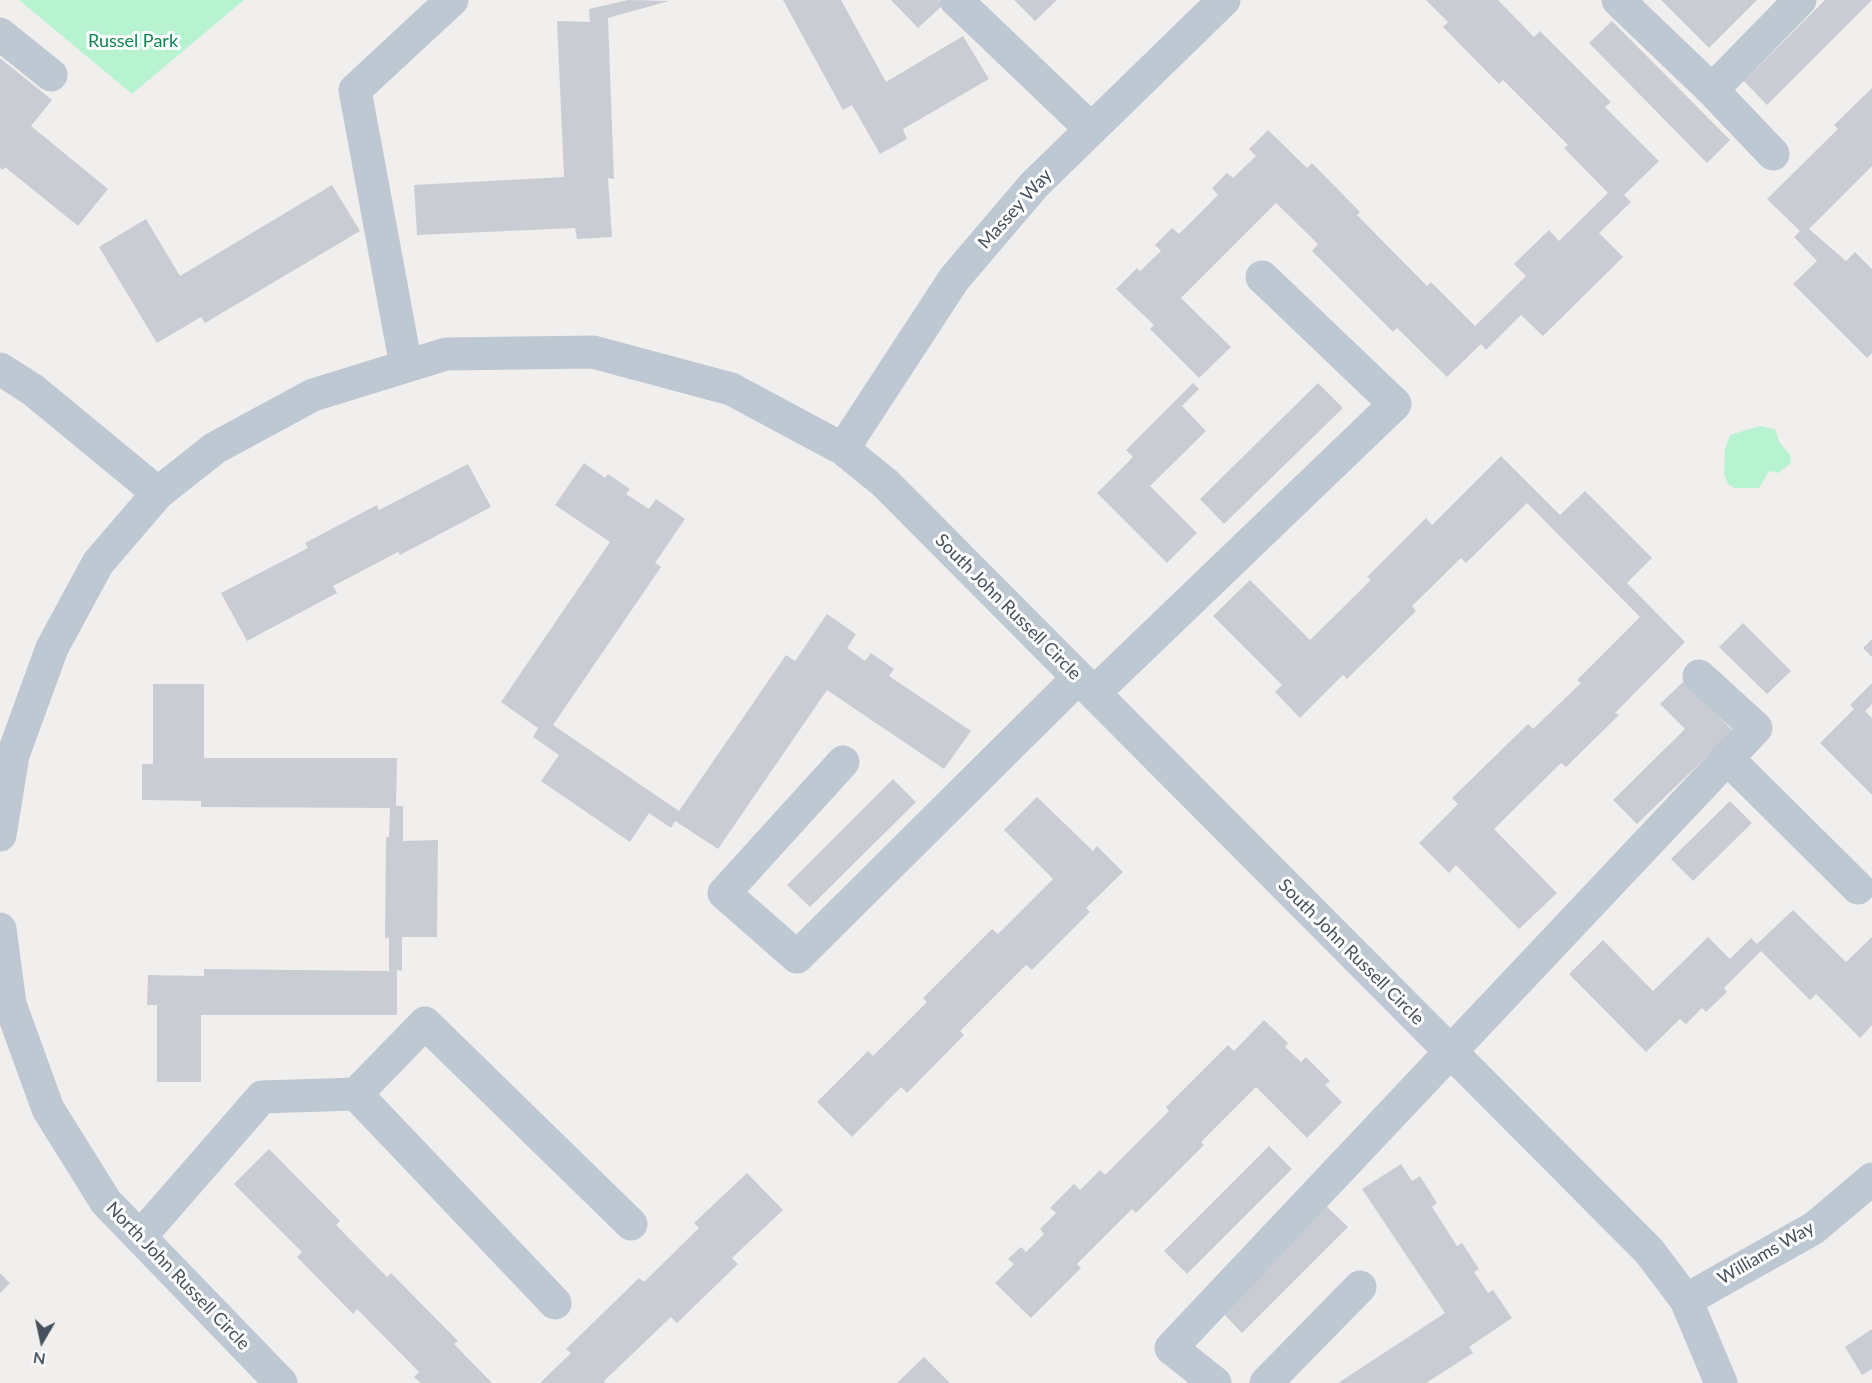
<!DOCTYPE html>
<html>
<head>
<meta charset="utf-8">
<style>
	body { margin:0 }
	#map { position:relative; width:1872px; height:1383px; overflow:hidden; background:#f1eeee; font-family:Lato,sans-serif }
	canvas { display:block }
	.north { position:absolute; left:12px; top:1311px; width:60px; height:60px; -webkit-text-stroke:4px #fff; paint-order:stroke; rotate:189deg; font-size:16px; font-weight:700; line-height:24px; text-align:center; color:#44515d }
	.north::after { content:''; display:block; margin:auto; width:21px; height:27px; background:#44515d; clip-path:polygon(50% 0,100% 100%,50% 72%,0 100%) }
</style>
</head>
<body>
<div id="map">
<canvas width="1872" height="1383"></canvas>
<div class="north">N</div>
</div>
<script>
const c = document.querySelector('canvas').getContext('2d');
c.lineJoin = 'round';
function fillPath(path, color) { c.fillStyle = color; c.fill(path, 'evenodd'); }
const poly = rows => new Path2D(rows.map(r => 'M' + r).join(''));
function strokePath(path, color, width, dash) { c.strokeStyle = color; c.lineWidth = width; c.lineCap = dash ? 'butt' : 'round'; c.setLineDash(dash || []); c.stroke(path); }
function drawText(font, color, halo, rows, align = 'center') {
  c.font = font + ' Lato,sans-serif'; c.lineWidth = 6; c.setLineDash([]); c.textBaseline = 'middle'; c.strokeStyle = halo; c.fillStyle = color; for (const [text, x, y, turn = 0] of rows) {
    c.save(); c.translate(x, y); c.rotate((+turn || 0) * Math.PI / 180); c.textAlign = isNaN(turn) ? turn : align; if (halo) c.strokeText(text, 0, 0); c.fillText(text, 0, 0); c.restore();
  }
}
fillPath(poly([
	[19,0,244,0,132,94],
	[1760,426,1775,429,1780,443,1790,455,1791,463,1778,473,1773,471,1768,473,1759,488,1734,488,1728,484,1724,474,1725,449,1730,435]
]), '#b8f3d1');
fillPath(poly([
	[628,0,669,1,608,18,614,179,608,178,612,237,577,239,575,228,417,235,414,185,564,177,557,21,590,22,589,9],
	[783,0,841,0,886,82,963,36,989,79,903,129,907,139,880,154,852,105,843,110],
	[891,0,938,0,943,5,918,28],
	[1014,0,1057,0,1035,21],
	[1426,0,1498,0,1534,37,1540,31,1611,102,1605,107,1659,161,1624,195,1631,202,1599,233,1623,257,1543,336,1521,315,1486,350,1481,344,1447,377,1397,328,1393,332,1312,251,1318,244,1276,203,1181,298,1231,347,1199,378,1150,329,1154,325,1116,289,1137,268,1140,271,1161,251,1155,245,1172,228,1179,234,1218,195,1212,188,1227,173,1233,178,1256,156,1249,149,1268,130,1307,168,1312,163,1360,212,1357,215,1427,286,1431,282,1475,326,1526,276,1514,264,1549,230,1559,241,1608,193,1564,148,1568,145,1503,80,1499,84,1443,27,1448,22],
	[1661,0,1757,0,1709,48],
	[1825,0,1872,0,1767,105,1744,81],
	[1612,21,1730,140,1707,163,1589,43],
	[0,58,52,100,31,126,108,189,78,226,5,167,3,170,0,168],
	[1872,88,1872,166,1809,229,1846,261,1855,252,1872,269,1872,353,1867,358,1793,284,1817,261,1794,237,1800,231,1767,199,1838,129,1834,125],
	[332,185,360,231,205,323,201,317,157,343,99,247,146,219,180,276],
	[1193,383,1199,389,1182,406,1206,431,1150,486,1197,533,1167,563,1097,493,1133,457,1126,450],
	[1318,383,1343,408,1224,524,1200,499],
	[1501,456,1560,515,1585,491,1652,558,1627,583,1685,642,1615,713,1619,715,1566,767,1561,763,1494,829,1557,893,1519,929,1456,865,1449,873,1419,843,1458,804,1452,798,1528,724,1533,729,1581,683,1577,680,1640,617,1527,503,1466,563,1461,558,1412,606,1416,611,1347,679,1343,675,1300,718,1275,692,1282,685,1213,616,1250,580,1310,640,1371,580,1367,577,1426,518,1432,525],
	[584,463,605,478,608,474,630,489,626,494,649,509,656,499,685,519,655,563,661,567,553,725,679,811,786,655,795,661,827,614,856,634,847,648,865,661,871,653,894,669,889,676,971,731,944,769,827,690,718,849,675,821,671,828,649,813,630,842,541,781,559,755,533,737,538,728,501,702,610,542,555,505],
	[468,464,491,507,400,555,398,552,333,586,337,593,247,641,221,593,308,548,305,543,377,505,379,510],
	[1743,623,1791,671,1767,694,1719,647],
	[1872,639,1872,657,1863,648],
	[1684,681,1733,731,1637,824,1613,800,1685,729,1660,704],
	[1872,683,1872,704,1865,711,1872,718,1872,795,1820,743,1854,709,1850,705],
	[153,684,204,684,204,758,397,758,396,806,403,806,403,841,438,840,437,937,402,937,402,971,397,970,397,1015,201,1015,201,1082,157,1082,157,1005,147,1005,148,975,204,976,204,969,389,971,389,938,385,938,386,837,389,837,390,808,201,807,201,801,142,800,142,764,153,764],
	[893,779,916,802,810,907,787,885],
	[1037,797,1093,851,1097,846,1123,872,1086,908,1090,912,1032,970,1026,965,960,1031,964,1035,907,1093,901,1087,852,1137,817,1102,868,1051,873,1056,927,1002,923,998,992,929,998,934,1053,879,1004,830],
	[1730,801,1752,823,1693,881,1671,859],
	[1793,910,1846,962,1872,937,1872,1025,1860,1038,1816,994,1810,1000,1761,951,1724,988,1727,992,1706,1012,1702,1008,1686,1024,1680,1019,1646,1052,1569,974,1603,940,1653,991,1708,937,1730,959,1751,938,1757,944],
	[1264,1020,1288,1043,1285,1047,1301,1062,1306,1057,1330,1081,1325,1085,1342,1102,1307,1138,1256,1087,1201,1142,1204,1145,1136,1213,1132,1209,1077,1264,1081,1268,1031,1318,995,1283,1014,1264,1008,1259,1021,1247,1026,1252,1044,1234,1040,1229,1056,1213,1050,1208,1074,1184,1080,1190,1100,1170,1105,1175,1169,1111,1166,1107,1228,1045,1234,1051],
	[1269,1146,1292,1169,1187,1274,1164,1251],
	[269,1149,340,1221,336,1225,387,1277,391,1273,458,1341,454,1344,492,1383,421,1383,414,1377,419,1372,357,1309,353,1314,297,1257,302,1252,234,1184],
	[1401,1164,1412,1181,1420,1176,1437,1203,1432,1207,1457,1246,1462,1243,1479,1269,1474,1272,1488,1293,1493,1290,1512,1318,1469,1347,1473,1353,1426,1383,1338,1383,1445,1313,1362,1189],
	[747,1173,783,1210,732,1258,738,1264,677,1323,671,1317,604,1381,606,1383,540,1383,571,1353,566,1349,639,1278,644,1282,699,1228,694,1223],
	[1324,1204,1348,1227,1242,1333,1219,1309],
	[0,1273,10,1283,0,1293],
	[1872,1329,1872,1369,1862,1375,1845,1347],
	[924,1357,950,1383,897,1383]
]), '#c9cdd3');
strokePath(poly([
	[956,0,1091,129],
	[1618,0,1712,90,1800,0],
	[0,34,51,75],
	[1712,90,1773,154],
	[406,366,355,90,452,0],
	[0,369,33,390,158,493],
	[843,449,954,279,1034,185,1224,0],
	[1094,693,1395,404,1262,277],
	[1727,758,1858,888],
	[843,762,724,893,797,957,1078,678],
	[0,835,13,755,52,648,98,563,158,493,215,448,313,395,446,354,593,352,731,389,843,449,885,483,1649,1251,1686,1300,1721,1383],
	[0,929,10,1004,48,1109,106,1202,281,1383],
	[356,1094,555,1303],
	[140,1237,262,1097,356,1094,425,1023,631,1224],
	[1686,1300,1814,1228,1872,1179],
	[1215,1383,1171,1348,1756,728,1699,676],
	[1266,1383,1360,1287]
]), '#bdc8d2', 33);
drawText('18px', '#0e864f', '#fff', [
	["Russel Park",133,41]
]);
drawText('18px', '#44515d', '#fff', [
	["Massey Way",1015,209,-48],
	["South John Russell Circle",1008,607,45],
	["South John Russell Circle",1351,952,45],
	["Williams Way",1766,1253,-30],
	["North John Russell Circle",178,1276,46]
]);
</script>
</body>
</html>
